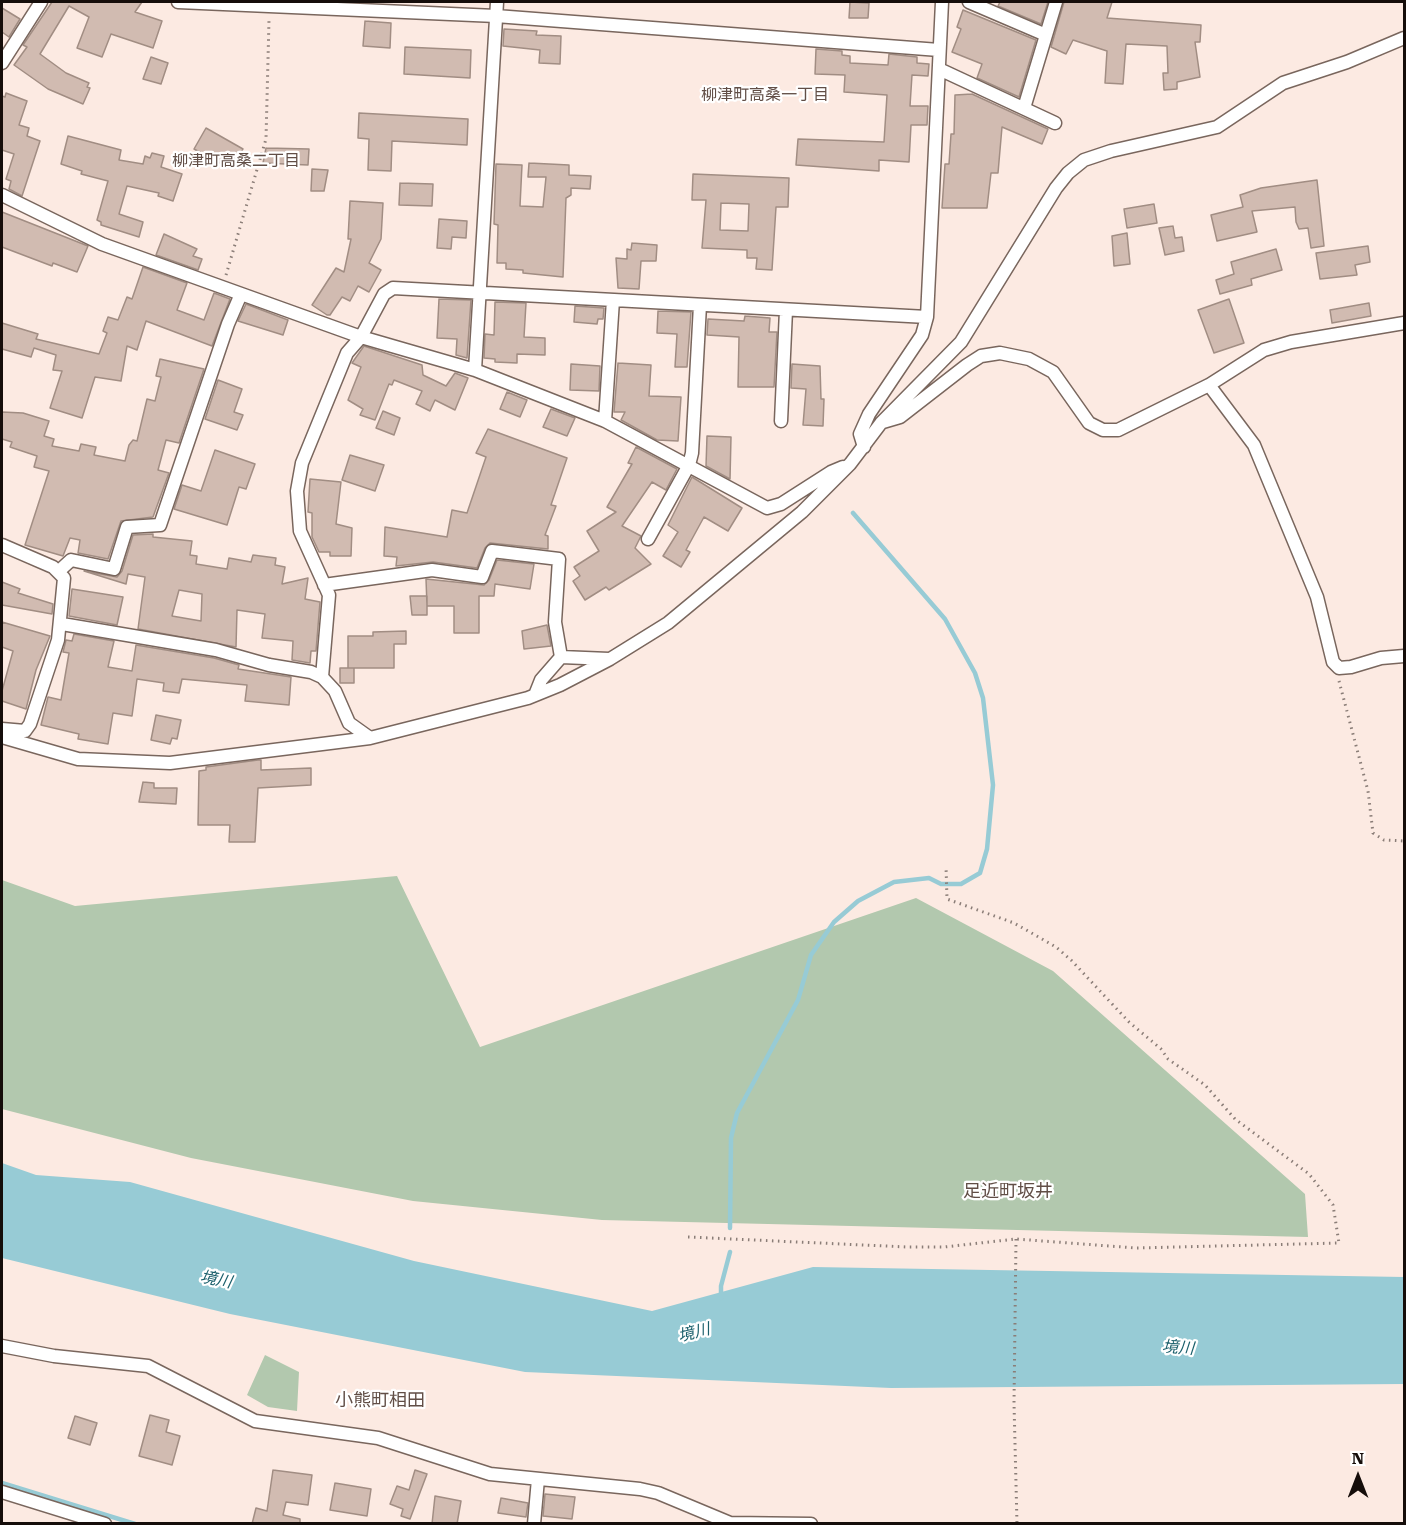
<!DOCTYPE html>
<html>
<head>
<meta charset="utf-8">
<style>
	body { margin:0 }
	#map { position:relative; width:1406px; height:1525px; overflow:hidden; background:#fceae2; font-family:"Roboto Serif",serif }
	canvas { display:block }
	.frame { position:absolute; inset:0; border:3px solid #150d0a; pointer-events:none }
	.north { position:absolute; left:1328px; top:1447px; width:60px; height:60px; -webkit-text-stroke:4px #fff; paint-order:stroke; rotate:0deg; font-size:16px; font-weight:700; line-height:24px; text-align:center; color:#150d0a }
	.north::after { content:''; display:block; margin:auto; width:21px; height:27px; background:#150d0a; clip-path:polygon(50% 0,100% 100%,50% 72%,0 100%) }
</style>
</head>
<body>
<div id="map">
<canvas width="1406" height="1525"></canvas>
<div class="frame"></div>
<div class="north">N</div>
</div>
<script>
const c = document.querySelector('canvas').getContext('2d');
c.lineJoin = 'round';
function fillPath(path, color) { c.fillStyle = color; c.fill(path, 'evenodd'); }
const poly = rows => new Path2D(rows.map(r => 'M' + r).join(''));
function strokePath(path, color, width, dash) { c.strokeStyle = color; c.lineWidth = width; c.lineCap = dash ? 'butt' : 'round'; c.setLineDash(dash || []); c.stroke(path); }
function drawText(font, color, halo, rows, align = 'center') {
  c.font = font + ' "Roboto Serif","Noto Sans JP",serif'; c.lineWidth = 4.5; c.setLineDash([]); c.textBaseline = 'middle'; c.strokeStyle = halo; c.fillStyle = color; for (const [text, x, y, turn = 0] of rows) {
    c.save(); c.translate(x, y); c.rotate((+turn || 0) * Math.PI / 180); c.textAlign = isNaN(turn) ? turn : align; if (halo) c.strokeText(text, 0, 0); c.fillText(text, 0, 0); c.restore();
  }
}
fillPath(poly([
	[397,876,480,1047,916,898,1053,971,1305,1194,1308,1237,602,1220,413,1201,191,1158,2,1109,2,880,75,906],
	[265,1355,299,1372,297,1411,268,1407,247,1395]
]), '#b2c8ae');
fillPath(poly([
	[2,1163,36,1175,130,1182,414,1261,652,1311,813,1267,1404,1277,1404,1384,891,1388,525,1372,230,1314,2,1258]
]), '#97cbd5');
strokePath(poly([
	[730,1228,731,1138,737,1113,798,1000,811,955,834,922,858,901,894,882,929,878,941,884,961,884,980,873,987,849,993,785,983,698,975,673,945,619,853,513],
	[721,1298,721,1286,730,1252],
	[2,1483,135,1524]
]), '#97cbd5', 4.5);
const building = poly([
	[52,2,142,2,135,12,162,21,153,48,111,34,102,57,77,48,89,17,69,6,40,54,66,73,89,83,87,87,90,88,83,104,48,89,14,65,27,47,23,45,52,2],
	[850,2,869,3,868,18,849,18,850,2],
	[1000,2,1048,2,1041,24,998,6,1000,2],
	[1064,2,1112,2,1107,18,1201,25,1200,42,1195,42,1200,77,1177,82,1177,89,1164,90,1163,73,1168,73,1167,46,1126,44,1123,84,1105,83,1107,51,1073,40,1066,54,1051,47,1064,2],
	[2,8,20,19,9,37,2,32,2,8],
	[963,10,1036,40,1019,97,977,78,982,64,952,52,961,29,957,27,963,10],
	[365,21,391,23,390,48,363,46,365,21],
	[504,29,537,31,536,35,561,36,560,64,539,63,540,50,503,46,504,29],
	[405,47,471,50,470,78,404,74,405,47],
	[816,49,842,51,842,55,850,56,850,63,888,65,889,54,917,57,917,63,929,64,928,76,912,75,910,106,928,106,927,125,911,125,909,162,879,160,879,171,796,165,798,139,884,142,887,95,844,92,845,75,815,74,816,49],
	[151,57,168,63,161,84,143,79,151,57],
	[6,93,27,101,19,125,29,128,27,136,40,141,22,196,9,189,11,181,6,179,14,154,2,150,2,96,5,97,6,93],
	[972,94,1048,129,1042,144,1002,127,998,173,991,173,987,208,942,208,945,164,949,164,951,134,954,134,955,95,972,94],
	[359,113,468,119,467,145,392,141,391,171,368,170,369,139,358,138,359,113],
	[206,128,243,149,237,160,227,154,222,164,194,149,206,128],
	[68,136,121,150,119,160,143,164,145,156,150,158,152,153,164,156,161,167,182,174,173,201,158,196,159,193,127,186,119,214,143,222,139,237,101,225,101,222,97,220,108,181,81,174,82,171,61,164,68,136],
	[266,148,309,149,308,165,263,163,266,148],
	[529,163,569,165,569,175,591,176,590,189,571,188,571,195,566,198,563,277,523,273,523,270,506,269,506,263,497,263,498,225,494,224,496,164,522,165,520,206,543,207,546,177,528,177,529,163],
	[312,169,328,170,324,191,311,191,312,169],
	[693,174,789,178,788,207,776,207,772,270,756,269,757,258,747,258,747,250,702,248,706,200,692,200,693,174],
	[721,203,749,204,748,231,720,230,721,203],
	[1317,180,1324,246,1311,248,1308,228,1299,229,1296,222,1295,207,1252,211,1257,232,1217,241,1211,215,1243,207,1240,195,1261,188,1317,180],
	[400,183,433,184,432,206,399,205,400,183],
	[350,201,383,203,381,239,369,263,381,270,369,292,358,286,350,301,342,297,330,315,327,315,312,305,336,268,344,272,351,239,348,239,350,201],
	[1154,204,1157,223,1127,228,1124,209,1154,204],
	[2,212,88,246,77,272,53,263,52,266,2,247,2,212],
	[439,219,467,221,466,238,452,237,451,249,437,248,439,219],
	[1173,226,1175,238,1182,237,1184,251,1165,255,1159,228,1173,226],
	[1127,233,1130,264,1114,266,1112,236,1127,233],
	[164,234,197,249,193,256,202,259,198,270,156,255,164,234],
	[632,243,657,245,656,261,641,261,639,289,618,288,616,258,627,259,627,249,631,250,632,243],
	[1368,246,1370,262,1355,265,1357,275,1320,279,1316,253,1368,246],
	[1276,249,1282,270,1251,279,1252,285,1220,294,1216,280,1234,274,1231,262,1276,249],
	[143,267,187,283,177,310,204,320,214,293,230,299,212,346,146,321,137,350,127,346,121,381,95,377,82,418,50,408,62,371,53,370,56,355,34,348,31,357,2,349,2,323,38,334,36,339,99,354,107,333,103,331,108,317,118,320,127,297,132,299,143,267],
	[439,299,471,300,467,358,456,355,457,339,437,338,439,299],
	[1229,299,1244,343,1214,353,1198,310,1229,299],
	[495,302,526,303,524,337,545,338,545,355,517,354,517,363,495,362,495,359,484,358,485,334,494,335,495,302],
	[1369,303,1371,316,1332,323,1330,310,1369,303],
	[246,304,288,320,283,335,238,321,246,304],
	[575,306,604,308,603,319,598,319,597,324,574,322,575,306],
	[658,311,691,312,687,367,675,367,677,334,657,333,658,311],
	[745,316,770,318,769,332,777,332,774,387,738,387,739,337,707,335,708,319,744,321,745,316],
	[364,346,422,365,423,375,446,386,455,373,468,378,455,410,435,400,430,411,416,404,422,391,394,380,392,385,389,384,375,420,360,415,363,409,348,400,361,367,352,363,364,346],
	[160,359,204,369,179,443,166,440,158,470,169,473,153,517,121,521,108,559,78,553,80,540,70,538,63,556,25,545,49,471,34,467,37,456,10,447,12,442,2,439,2,412,23,413,49,421,44,436,54,439,52,446,79,451,81,444,96,447,94,455,125,461,129,445,133,440,137,441,147,399,155,401,161,377,156,376,160,359],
	[618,363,651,365,649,396,681,397,678,441,657,440,621,420,625,412,614,412,618,363],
	[571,364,600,366,599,391,570,390,571,364],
	[792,364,820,366,821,399,824,399,823,426,803,425,806,389,791,388,792,364],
	[218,380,242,389,234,412,243,415,237,430,205,419,218,380],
	[507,392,527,400,520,417,500,409,507,392],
	[551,409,575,418,567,436,543,427,551,409],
	[383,411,400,418,394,435,376,428,383,411],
	[488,429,567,458,551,505,556,506,545,535,548,536,548,549,490,543,485,548,477,568,433,562,396,566,397,557,384,556,385,527,447,537,452,510,467,513,486,457,476,453,488,429],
	[707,436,731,437,730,479,706,466,707,436],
	[636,447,677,469,666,490,652,482,622,526,641,536,635,548,651,564,609,590,606,587,585,600,573,581,580,576,574,567,599,551,587,531,616,512,607,507,632,464,628,463,636,447],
	[215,450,255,464,246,489,239,487,227,525,174,509,182,485,201,491,215,450],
	[350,455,384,465,375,491,342,480,350,455],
	[692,477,742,508,728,531,704,517,686,550,690,552,681,567,663,556,678,532,668,525,692,477],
	[310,479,341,482,336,524,352,528,351,556,330,556,330,552,319,552,312,537,312,513,308,512,310,479],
	[153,534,153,537,192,541,190,555,197,556,196,564,227,569,229,558,251,562,253,555,276,558,275,565,285,567,282,584,308,578,305,599,320,602,316,651,311,651,310,663,292,660,293,641,262,638,265,614,237,610,236,647,138,629,145,577,128,574,126,584,84,571,117,577,122,571,133,535,153,534],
	[179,590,202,594,201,621,172,616,179,590],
	[497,560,534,564,530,589,495,584,494,596,479,596,479,633,454,633,454,606,427,606,426,579,484,585,489,580,497,560],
	[2,582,20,589,18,593,53,604,52,614,2,605,2,582],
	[72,589,123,597,117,625,69,616,72,589],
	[410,596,427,596,427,615,412,615,410,596],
	[2,622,50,636,36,670,26,709,2,701,2,691,13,651,2,647,2,622],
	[547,625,551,646,524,649,522,631,547,625],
	[406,631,406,644,394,644,394,668,348,668,348,636,373,636,373,632,406,631],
	[74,634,114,641,108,667,132,671,136,645,214,658,239,665,238,669,291,677,289,705,245,701,247,685,182,679,179,693,163,691,164,683,137,679,132,716,113,713,108,744,78,739,79,734,41,725,48,697,61,700,69,653,63,652,66,640,72,641,74,634],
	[340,668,354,668,354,683,340,683,340,668],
	[156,715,181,720,177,739,172,738,170,744,151,740,156,715],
	[258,760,261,760,261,770,311,768,311,785,258,788,255,842,229,842,230,825,198,825,199,771,206,770,206,767,258,760],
	[143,782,154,783,154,788,177,788,176,804,139,802,143,782],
	[150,1415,169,1420,166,1432,180,1436,172,1465,139,1456,150,1415],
	[75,1416,97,1423,90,1445,68,1438,75,1416],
	[273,1470,312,1475,308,1505,286,1502,283,1515,300,1519,300,1524,252,1524,256,1508,267,1511,273,1470],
	[415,1470,427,1474,410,1519,401,1516,403,1509,390,1504,397,1486,409,1490,415,1470],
	[335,1483,371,1489,367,1516,330,1510,335,1483],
	[545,1494,575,1497,572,1519,543,1516,545,1494],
	[435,1496,461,1501,457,1524,432,1524,435,1496],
	[501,1498,528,1503,526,1517,498,1513,501,1498]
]);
fillPath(building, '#d1bbb1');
strokePath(building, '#a18d83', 1.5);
const minor = poly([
	[178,2,496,16,939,50],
	[969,2,1046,35],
	[2,63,41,2],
	[939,69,1055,123],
	[1024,108,1056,2],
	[2,195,102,244,361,337,475,370,605,421,767,508,781,504,831,472,843,467],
	[475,370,497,2],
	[1209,385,1254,445,1317,597,1333,662,1339,668,1351,667,1381,658,1404,656],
	[605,421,613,300],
	[781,421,786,310],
	[883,422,900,417,967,365,981,356,1000,353,1029,359,1053,372,1089,423,1103,430,1118,430,1209,385,1264,350,1291,342,1404,323],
	[864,447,860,434,869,414,922,335,927,317,942,2],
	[648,539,689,465,692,453,700,305],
	[2,545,53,567,64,578,58,640,30,724,25,731,2,729],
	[59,571,71,560,114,569,127,527,160,525,228,324,241,294],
	[324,585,432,570,482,577,492,551,559,559,555,622,561,657,609,659],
	[62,624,216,650,269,665,311,672,322,677,335,691,349,723,370,738],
	[322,677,329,595,300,531,297,491,302,463,347,353,361,337,384,294,393,288,927,317],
	[535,695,541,680,561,657],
	[2,737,78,759,170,763,370,738,528,698,560,685,610,659,668,623,802,512,850,464,881,423,961,342,1056,188,1068,173,1084,160,1111,151,1217,127,1283,83,1347,62,1404,38],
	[2,1346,54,1356,148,1366,255,1421,378,1438,490,1474,640,1489,658,1493,730,1523,811,1524],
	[2,1492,105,1524],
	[534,1524,538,1479]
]);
strokePath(minor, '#79665d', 15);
strokePath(poly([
	[226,275,266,139,269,20],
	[1339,681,1368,791,1373,833,1384,840,1404,841],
	[688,1237,907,1247,944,1247,1016,1239,1136,1248,1339,1243,1333,1205,1309,1174,1235,1119,1205,1085,1168,1059,1161,1049,1129,1022,1071,960,1056,947,1014,923,947,899,946,866],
	[1016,1239,1014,1403,1017,1524]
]), '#8a7d77', 3, [1.5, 4.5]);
strokePath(minor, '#fff', 12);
drawText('16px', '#614e46', '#fff', [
	["柳津町高桑一丁目",765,95],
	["柳津町高桑二丁目",236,161]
]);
drawText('italic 16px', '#1a5f6b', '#fff', [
	["境川",216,1280,11],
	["境川",694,1333,-14],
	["境川",1178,1348,4]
]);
drawText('18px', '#614e46', '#fff', [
	["足近町坂井",1008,1192],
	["小熊町相田",380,1401]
]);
</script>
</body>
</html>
